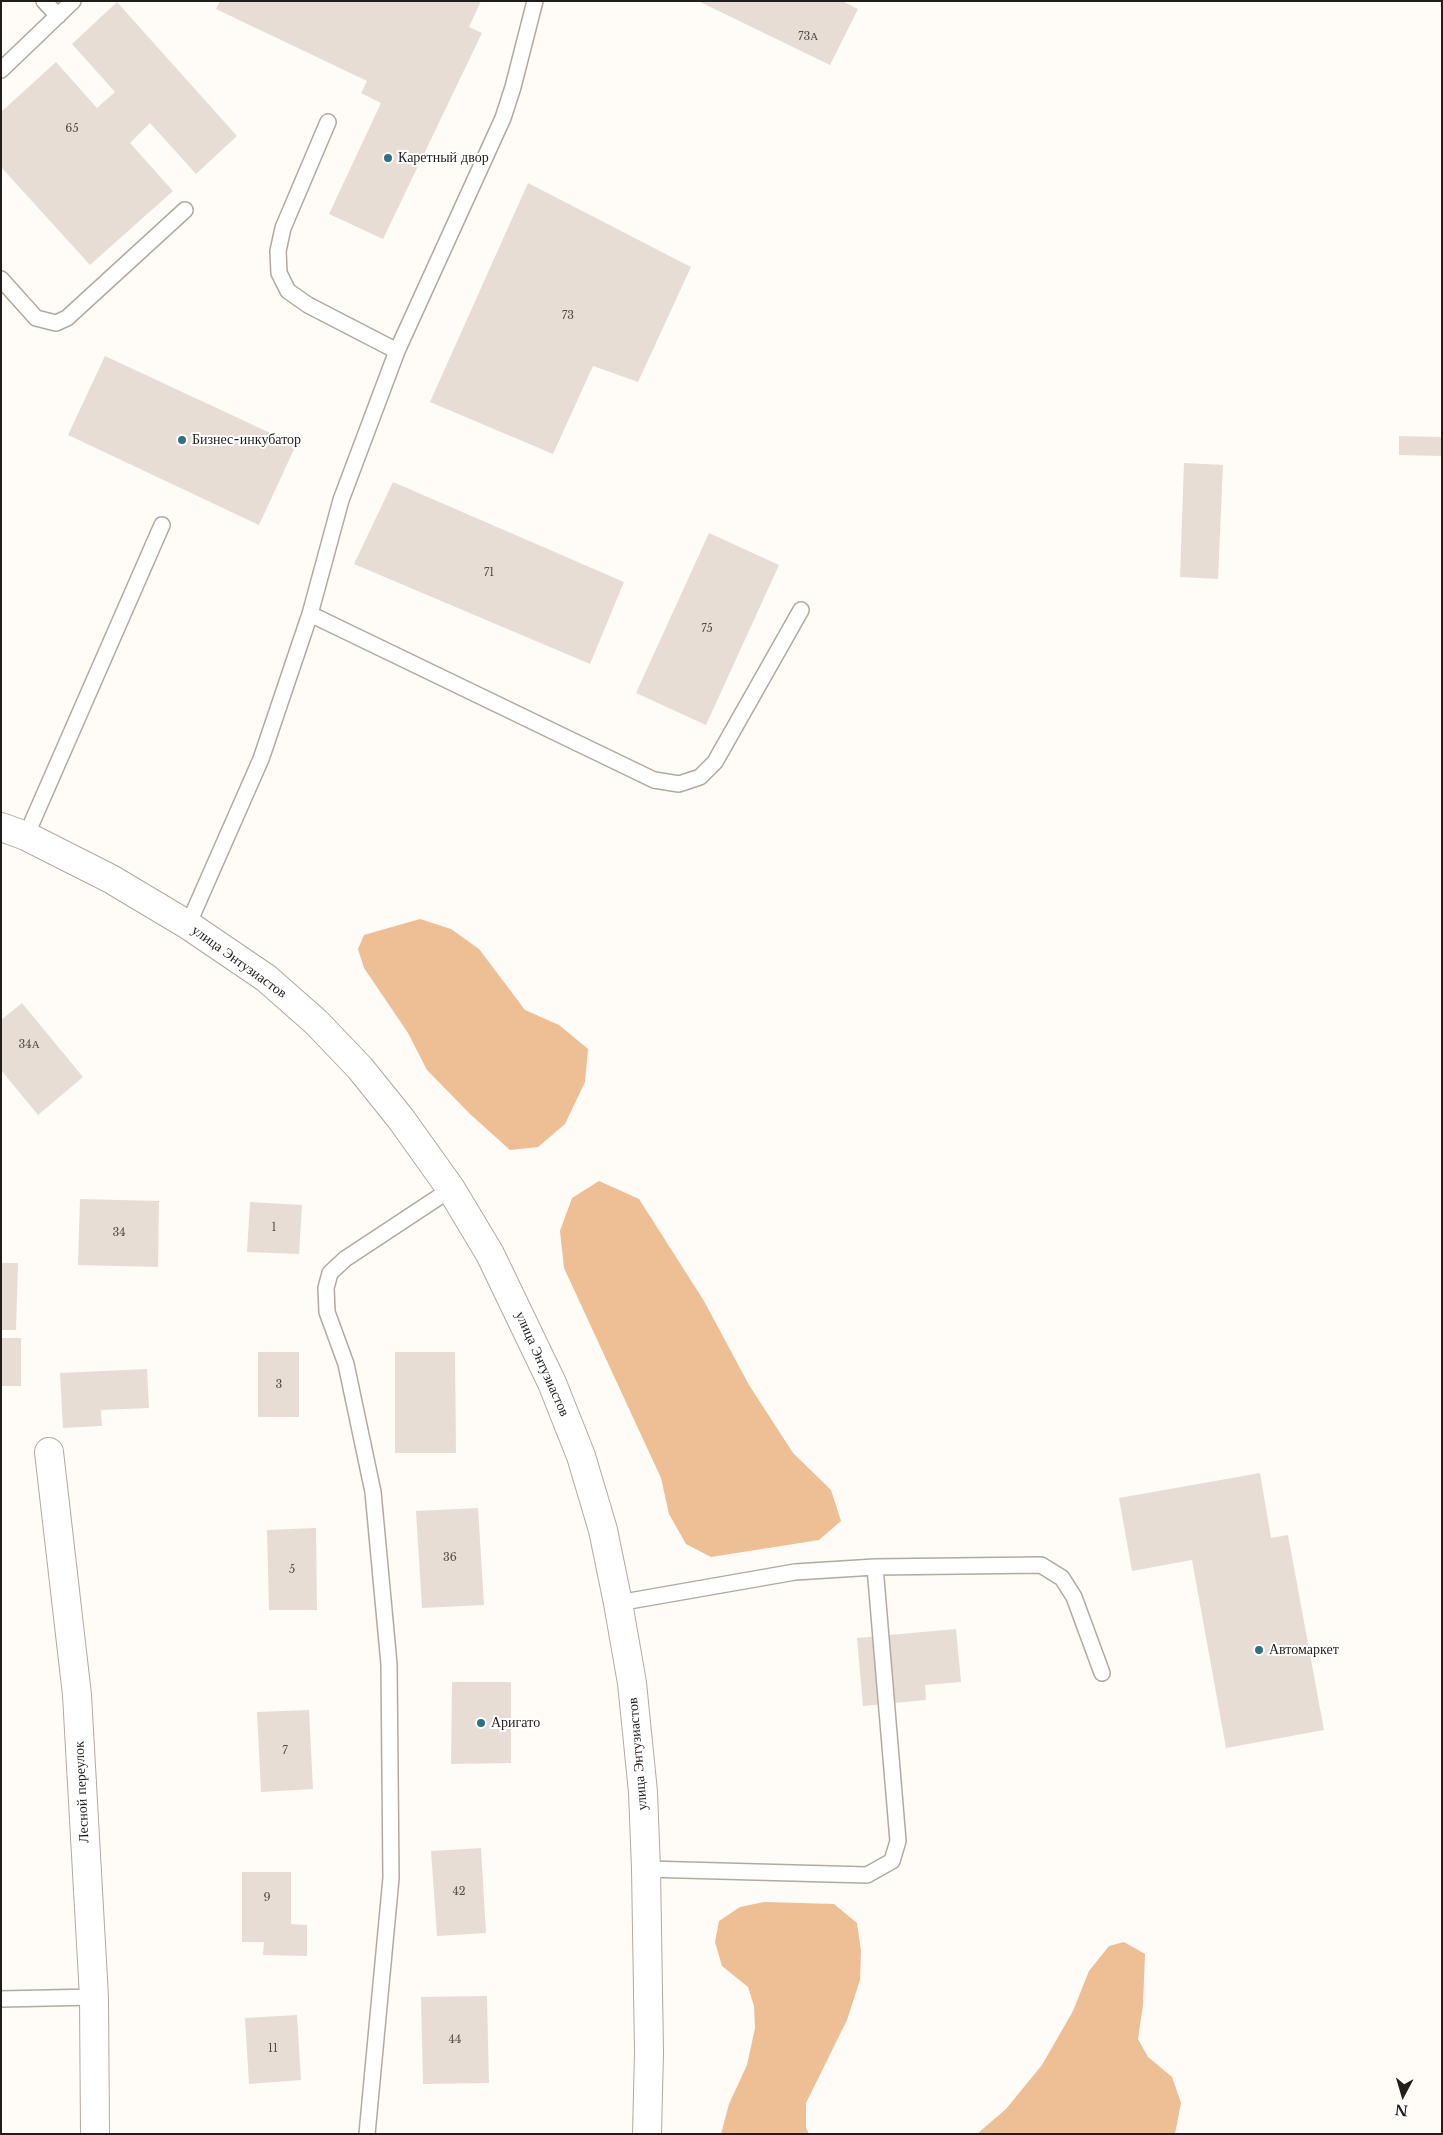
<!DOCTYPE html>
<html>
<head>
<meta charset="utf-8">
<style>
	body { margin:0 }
	#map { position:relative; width:1443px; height:2135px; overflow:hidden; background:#fffbf7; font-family:"Libre Baskerville",serif }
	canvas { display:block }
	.frame { position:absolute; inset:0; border:2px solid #211d1a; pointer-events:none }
	.north { position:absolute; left:1378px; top:2070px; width:50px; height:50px; -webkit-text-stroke:4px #fff; paint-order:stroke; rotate:186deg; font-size:14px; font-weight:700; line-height:20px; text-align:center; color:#211d1a }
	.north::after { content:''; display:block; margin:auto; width:18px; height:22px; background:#211d1a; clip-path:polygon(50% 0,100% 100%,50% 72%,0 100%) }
</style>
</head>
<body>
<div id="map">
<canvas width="1443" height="2135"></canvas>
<div class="frame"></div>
<div class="north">N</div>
</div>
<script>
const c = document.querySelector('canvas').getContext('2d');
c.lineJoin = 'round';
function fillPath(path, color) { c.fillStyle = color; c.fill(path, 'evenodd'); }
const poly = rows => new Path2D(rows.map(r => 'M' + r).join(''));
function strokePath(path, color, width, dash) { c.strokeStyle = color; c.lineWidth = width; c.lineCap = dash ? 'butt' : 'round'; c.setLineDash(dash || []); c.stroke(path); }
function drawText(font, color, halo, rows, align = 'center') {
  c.font = font + ' "Libre Baskerville",serif'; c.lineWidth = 4; c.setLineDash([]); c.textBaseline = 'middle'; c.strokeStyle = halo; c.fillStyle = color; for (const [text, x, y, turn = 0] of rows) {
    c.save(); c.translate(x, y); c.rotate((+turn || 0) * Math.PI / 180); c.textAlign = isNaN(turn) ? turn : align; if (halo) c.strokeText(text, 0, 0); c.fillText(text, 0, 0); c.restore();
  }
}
fillPath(poly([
	[420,919,451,929,479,949,525,1010,559,1025,588,1049,585,1082,565,1124,538,1147,510,1150,470,1114,427,1070,408,1033,364,968,358,949,364,935],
	[599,1181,639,1199,704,1301,749,1385,793,1453,831,1490,841,1521,819,1540,711,1557,686,1544,669,1514,661,1478,564,1268,560,1231,572,1198],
	[764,1902,834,1904,857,1923,861,1951,860,1980,847,2020,806,2103,806,2128,809,2134,721,2134,729,2104,747,2065,755,2028,754,2006,748,1987,722,1966,715,1942,719,1921,740,1907],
	[1124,1942,1145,1954,1143,2005,1138,2039,1148,2057,1172,2077,1181,2103,1175,2134,977,2134,1006,2109,1042,2065,1073,2011,1089,1971,1109,1946]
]), '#eebe94');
fillPath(poly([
	[220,1,481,1,469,27,482,33,383,239,329,214,381,103,361,93,367,81,216,9],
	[698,1,842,1,858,9,830,65],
	[117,2,237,136,196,174,150,123,130,143,173,191,90,265,1,167,1,112,56,62,97,108,115,92,72,44],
	[528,183,691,267,638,382,593,366,553,454,430,402],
	[105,356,296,445,259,525,68,435],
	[1399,436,1442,437,1442,456,1399,455],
	[1184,463,1223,465,1218,579,1180,577],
	[393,482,624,582,590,664,354,564],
	[709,533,779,565,706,725,636,693],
	[22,1003,83,1077,38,1115,1,1070,1,1020],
	[80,1199,159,1201,158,1267,78,1265],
	[250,1202,302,1205,299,1254,247,1252],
	[1,1263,18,1263,16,1330,1,1330],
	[1,1338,21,1338,21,1386,1,1386],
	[258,1352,299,1352,299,1417,258,1417],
	[395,1352,455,1352,456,1453,395,1453],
	[147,1369,149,1408,101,1410,102,1426,63,1428,60,1373],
	[1260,1473,1271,1538,1288,1535,1324,1730,1226,1748,1192,1560,1132,1571,1119,1498],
	[478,1508,484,1605,422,1608,416,1511],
	[316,1528,317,1610,269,1610,267,1530],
	[956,1629,961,1682,925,1685,926,1700,863,1706,857,1638],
	[452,1682,511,1682,511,1763,451,1764],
	[309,1710,313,1789,261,1792,257,1712],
	[481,1848,486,1933,437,1936,431,1851],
	[242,1872,291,1872,291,1924,307,1925,307,1956,263,1955,264,1942,242,1942],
	[487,1996,489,2083,423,2084,421,1997],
	[297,2015,301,2080,249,2084,245,2018]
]), '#e8ddd4');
const lane = poly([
	[44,1,58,16],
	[1,70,73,1],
	[328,122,283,228,278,251,279,273,288,291,308,305,397,351],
	[1,279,36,318,56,323,67,318,185,210],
	[310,614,654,780,679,784,700,777,715,762,801,610],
	[26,836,162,525],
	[188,925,261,759,310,614,341,500,397,351,503,118,513,87,535,1],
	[875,1567,1041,1565,1062,1578,1074,1597,1102,1673],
	[618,1603,795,1572,875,1567,898,1841,892,1861,867,1875,646,1869],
	[1,1999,94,1997],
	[367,2134,391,1878,389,1664,373,1492,346,1364,327,1312,326,1288,330,1273,345,1259,451,1189]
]);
const street = poly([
	[49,1452,77,1695,94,1997,95,2134]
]);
const secondary = poly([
	[1,827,26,836,111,879,188,925,266,978,316,1022,360,1068,401,1119,451,1189,490,1254,552,1383,581,1456,603,1530,618,1603,632,1683,643,1792,646,1869,649,2052,647,2134]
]);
strokePath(lane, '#b3a9a0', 18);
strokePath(street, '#b3a9a0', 30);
strokePath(secondary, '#b3a9a0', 30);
strokePath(lane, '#fff', 15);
strokePath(street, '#fff', 28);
strokePath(secondary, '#fff', 28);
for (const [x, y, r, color] of [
	[388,158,5,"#2e7182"],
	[182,440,5,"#2e7182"],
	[1259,1650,5,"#2e7182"],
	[481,1723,5,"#2e7182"]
]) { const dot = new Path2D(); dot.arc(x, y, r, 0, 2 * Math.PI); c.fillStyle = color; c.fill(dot); strokePath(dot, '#fff', 2); }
drawText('11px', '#534d48', null, [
	["73А",808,37],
	["65",72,129],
	["73",568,316],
	["71",489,573],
	["75",707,629],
	["34А",29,1045],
	["1",274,1228],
	["34",119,1233],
	["3",279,1385],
	["36",450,1558],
	["5",292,1570],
	["7",285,1751],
	["42",459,1892],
	["9",267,1898],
	["44",455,2040],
	["11",273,2049]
]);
drawText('14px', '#211d1a', '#fff', [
	["Каретный двор",398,158],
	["Бизнес-инкубатор",192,440],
	["Автомаркет",1269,1650],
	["Аригато",491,1723]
], 'left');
drawText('14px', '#211d1a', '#fff', [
	["улица Энтузиастов",239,962,36],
	["улица Энтузиастов",542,1364,66],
	["улица Энтузиастов",638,1754,-95],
	["Лесной переулок",82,1792,-93]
]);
</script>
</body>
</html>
